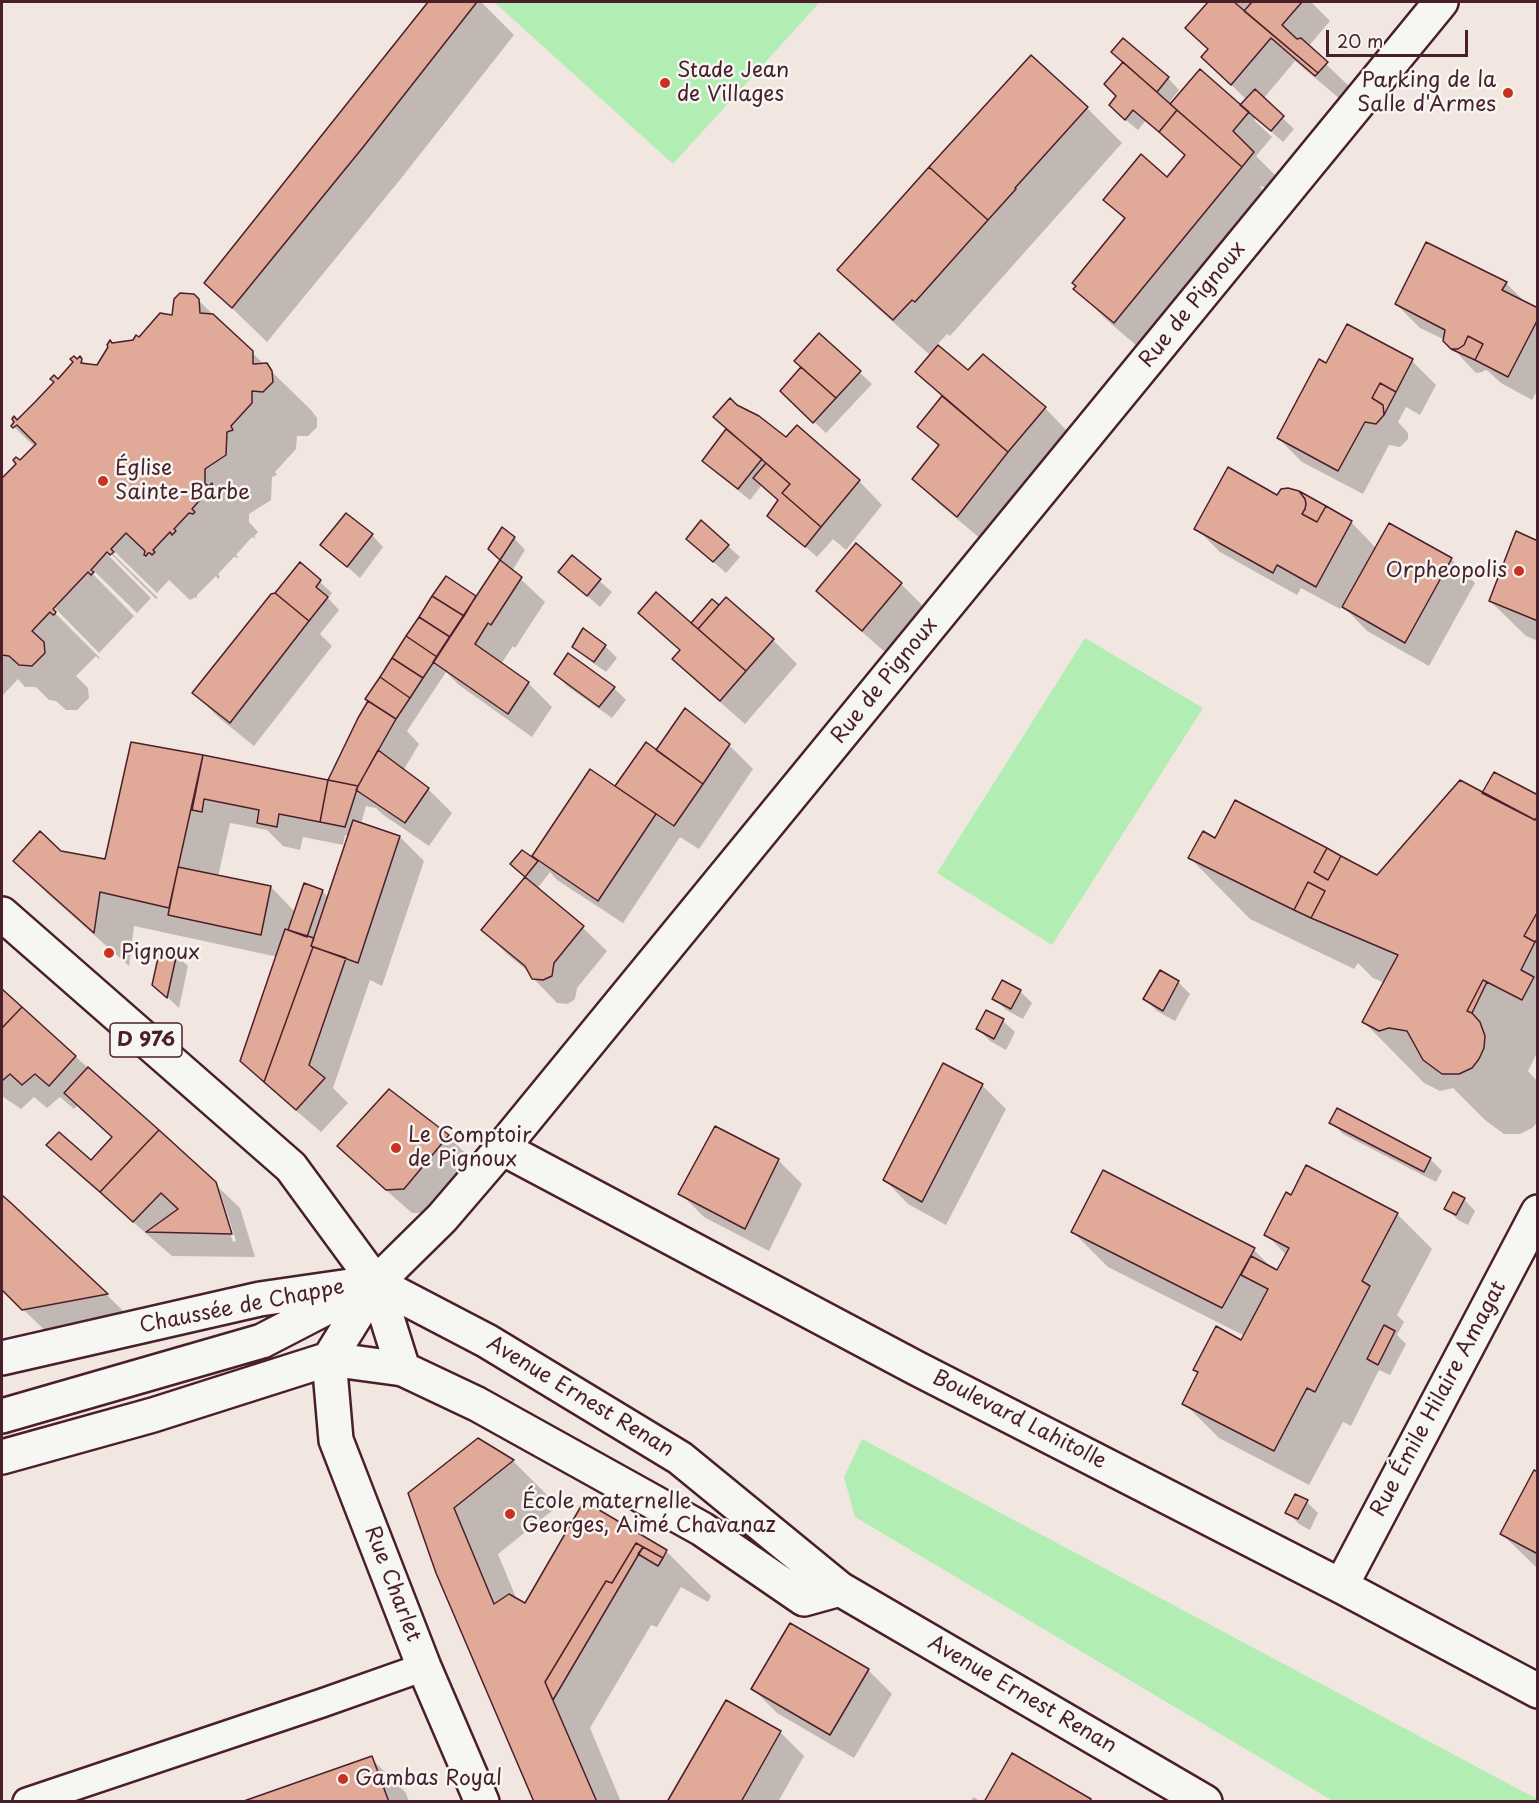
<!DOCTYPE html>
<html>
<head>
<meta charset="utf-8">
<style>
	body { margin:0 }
	#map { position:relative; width:1539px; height:1803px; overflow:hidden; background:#f2e7e0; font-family:"Playpen Sans",sans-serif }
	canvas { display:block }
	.frame { position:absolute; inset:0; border:3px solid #4a1f2b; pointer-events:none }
	.scale { position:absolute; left:1326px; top:30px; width:142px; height:27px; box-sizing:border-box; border:3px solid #4a1f2b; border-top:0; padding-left:8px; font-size:18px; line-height:21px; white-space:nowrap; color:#4a1f2b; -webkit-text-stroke:4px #f6f6f2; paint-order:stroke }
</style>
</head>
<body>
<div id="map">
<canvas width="1539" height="1803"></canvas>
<div class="frame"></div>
<div class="scale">20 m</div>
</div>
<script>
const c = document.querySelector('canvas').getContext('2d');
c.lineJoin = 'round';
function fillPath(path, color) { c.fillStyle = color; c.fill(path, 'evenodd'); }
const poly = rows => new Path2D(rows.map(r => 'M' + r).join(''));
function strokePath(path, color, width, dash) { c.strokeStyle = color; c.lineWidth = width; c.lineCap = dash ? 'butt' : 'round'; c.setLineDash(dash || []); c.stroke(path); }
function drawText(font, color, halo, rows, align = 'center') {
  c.font = font + ' "Playpen Sans",sans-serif'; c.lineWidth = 5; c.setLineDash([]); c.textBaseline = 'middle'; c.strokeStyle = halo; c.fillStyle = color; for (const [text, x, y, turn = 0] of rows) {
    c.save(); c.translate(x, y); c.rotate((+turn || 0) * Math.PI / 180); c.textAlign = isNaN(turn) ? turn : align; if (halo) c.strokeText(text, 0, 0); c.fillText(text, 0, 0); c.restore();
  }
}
fillPath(poly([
	[494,2,820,2,673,164],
	[1085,638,1203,708,1052,945,937,873],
	[862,1439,1537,1799,1537,1801,1333,1801,855,1517,844,1477]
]), '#b2eeb3');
fillPath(poly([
	[430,2,481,2,514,35,399,181,267,342,206,283],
	[1210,2,1311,2,1330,21,1308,47,1350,87,1340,99,1295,61,1263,99,1294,129,1283,142,1256,118,1254,120,1272,137,1256,156,1277,177,1267,190,1262,186,1260,187,1276,203,1150,357,1110,323,1075,289,1125,220,1105,200,1167,179,1186,156,1146,120,1138,130,1122,117,1118,97,1106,84,1168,78,1179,90,1168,104,1170,106,1240,107,1247,100,1227,81,1209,49,1187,28],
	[1087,108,1122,143,950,336,947,334,936,346,968,372,1045,408,1068,432,981,539,938,503,914,479,939,447,919,427,943,398,917,372,931,356,874,305,839,270],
	[1506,283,1526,303,1538,309,1538,389,1532,400,1501,383,1488,371,1485,370,1482,372,1476,373,1445,340,1420,328,1396,304],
	[193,295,311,410,317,418,317,427,308,436,297,436,296,449,275,472,277,475,272,477,271,500,249,514,249,522,258,532,254,536,256,539,252,537,236,555,239,558,234,557,218,574,220,577,218,579,216,576,197,595,197,599,196,597,190,600,169,580,157,593,109,546,107,548,158,598,156,599,103,546,101,548,151,598,137,613,89,566,87,568,137,619,134,616,99,653,49,602,47,605,100,658,99,659,96,656,76,676,88,688,89,698,77,710,66,710,56,701,49,700,36,687,25,687,18,679,2,696,2,480,35,447,13,426,80,359,86,365,98,367,112,345,139,339,173,316],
	[1348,326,1412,361,1436,385,1420,415,1406,407,1398,422,1408,433,1408,439,1400,447,1389,445,1363,494,1302,462,1278,438,1327,365],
	[819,335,872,384,826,433,794,403,803,367],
	[728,430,786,439,859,481,882,505,846,550,833,539,817,557,769,515,780,501,762,485,750,500,716,473,704,461],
	[1278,497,1351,522,1376,548,1389,525,1451,559,1475,583,1429,666,1367,631,1342,605,1340,609,1301,588,1297,595,1220,552,1196,528],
	[372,535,383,547,360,578,322,545],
	[514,538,525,550,512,571,545,602,515,648,513,646,501,664,528,683,552,707,532,737,459,685,446,672,407,731,419,744,403,771,428,789,452,813,429,846,382,814,376,808,366,806,361,824,400,837,424,861,382,986,370,980,333,1088,348,1103,321,1132,266,1085,242,1061,278,957,134,926,129,966,50,896,15,861,60,852,106,861,202,756,329,782,359,719,446,578,477,598,501,560,490,549],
	[230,823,267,830,283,846,300,850,303,837,343,845,345,835,349,836,329,898,322,891,295,912,271,887,218,877],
	[1538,542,1538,641,1526,636,1490,601],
	[856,545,901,584,925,608,887,654,842,614,818,590],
	[728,546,740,557,726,573,700,550],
	[572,557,612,592,600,607,560,572],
	[300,564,332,593,328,598,339,610,320,634,332,646,254,746,218,717,194,693],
	[726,599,773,640,797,664,745,724,698,683,674,659,681,651,640,613,699,633,699,629,693,623,712,601,719,607],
	[584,630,605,646,617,658,606,672,586,658,574,646],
	[568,655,614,688,626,700,612,718,567,686,556,674],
	[646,744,657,752,729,745,753,769,699,849,680,837,623,923,557,880,550,872,537,889,583,928,607,951,577,988,575,999,568,1004,557,1003,533,978,530,973,507,954,483,930,527,878,512,864,537,862,538,861,533,856,615,788],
	[1483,794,1538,797,1538,1051,1528,1071,1538,1082,1538,1122,1532,1128,1520,1134,1504,1134,1485,1120,1453,1088,1440,1091,1424,1083,1364,1022,1385,983,1373,978,1358,963,1354,969,1250,919,1190,858,1216,840,1377,876],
	[176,955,188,966,179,1008,166,996],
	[1003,982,1020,991,1032,1003,1023,1019,1006,1010,994,998],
	[1178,982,1190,994,1175,1021,1157,1011,1145,999],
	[2,990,215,1183,233,1242,236,1241,219,1188,240,1208,255,1257,172,1256,72,1169,48,1145,91,1162,113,1138,78,1105,74,1109,60,1097,47,1108,34,1097,21,1109,2,1096],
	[1003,1021,1015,1032,1006,1050,990,1041,978,1029],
	[982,1085,1006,1109,946,1225,908,1204,885,1180],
	[389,1091,448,1136,472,1160,428,1213,412,1213,363,1170,339,1146],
	[1331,1122,1430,1159,1442,1171,1436,1182,1343,1134],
	[778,1160,802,1184,769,1251,704,1217,680,1193],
	[1104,1172,1254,1250,1277,1273,1287,1256,1266,1234,1291,1197,1397,1214,1432,1249,1397,1315,1404,1322,1397,1335,1406,1344,1390,1375,1379,1370,1351,1426,1343,1422,1309,1485,1219,1438,1184,1403,1199,1374,1195,1370,1241,1342,1245,1336,1108,1267,1073,1232],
	[2,1197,107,1295,141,1329,59,1344,2,1289],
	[1464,1199,1475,1211,1468,1225,1458,1220,1446,1208],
	[478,1440,513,1461,558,1506,498,1554,517,1600,525,1605,585,1503,666,1551,711,1596,708,1602,681,1587,657,1627,651,1625,590,1728,621,1802,536,1802,410,1494],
	[1538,1474,1538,1569,1502,1534],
	[1307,1502,1318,1513,1310,1530,1299,1524,1287,1512],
	[868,1670,892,1694,854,1758,777,1713,753,1689],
	[780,1732,804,1756,778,1802,669,1802],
	[371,1758,406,1793,409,1802,246,1802],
	[974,1797,981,1802,969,1802]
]), '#0003');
const building = poly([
	[428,2,477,2,364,146,232,308,204,283,428,2],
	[1208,2,1234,2,1318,73,1315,76,1271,38,1231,85,1201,57,1208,49,1185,28,1208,2],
	[1252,2,1302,2,1282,25,1297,39,1301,38,1328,62,1318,73,1244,11,1252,2],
	[1123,38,1169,77,1157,92,1111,52,1123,38],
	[1031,55,1088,107,1015,188,1016,189,988,220,929,167,1031,55],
	[1123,62,1177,110,1159,132,1133,110,1125,120,1109,105,1116,96,1104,84,1123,62],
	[1200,69,1249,112,1233,131,1254,152,1242,167,1170,104,1200,69],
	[1255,89,1284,116,1271,131,1240,105,1255,89],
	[1177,110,1242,167,1114,323,1073,289,1076,286,1072,283,1125,218,1103,200,1141,154,1167,177,1185,155,1159,132,1177,110],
	[929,167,988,220,915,302,912,300,893,320,837,270,929,167],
	[1426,242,1507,282,1502,290,1538,308,1538,319,1508,377,1475,360,1483,344,1468,336,1464,345,1458,349,1451,349,1443,341,1445,330,1395,304,1426,242],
	[180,293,194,294,199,299,200,313,213,314,253,351,253,364,267,363,272,371,273,382,263,392,252,391,252,403,231,426,233,430,227,432,226,455,205,469,205,484,209,486,212,483,213,487,210,490,212,492,211,495,209,495,206,493,192,509,195,512,193,514,189,513,174,529,176,531,172,535,170,532,153,550,155,552,152,555,150,553,148,553,146,556,144,555,145,551,126,533,111,549,114,552,110,555,107,552,91,570,94,572,91,575,88,572,53,609,56,612,55,614,53,615,50,612,32,631,44,642,45,653,32,666,19,665,9,656,2,655,2,478,16,464,13,460,16,457,20,460,36,444,17,425,13,428,11,426,14,422,12,419,14,416,17,420,35,402,54,382,50,379,54,375,58,379,73,362,70,359,74,356,77,359,80,356,82,359,81,363,97,365,108,347,107,345,110,340,112,343,133,340,136,335,139,337,160,313,172,315,174,299,180,293],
	[1347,324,1413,359,1396,392,1380,383,1372,398,1383,405,1384,415,1376,424,1365,422,1338,471,1277,438,1319,359,1326,363,1347,324],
	[819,333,861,371,836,398,794,361,819,333],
	[1468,336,1483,344,1475,360,1451,349,1458,349,1464,345,1468,336],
	[938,345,968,370,983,354,1046,407,1008,452,915,372,938,345],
	[801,367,836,398,813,423,780,391,801,367],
	[1380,383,1396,392,1384,415,1383,405,1372,398,1380,383],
	[942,396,1008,452,957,517,912,479,939,445,917,427,942,396],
	[730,398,737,405,759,416,786,437,797,425,860,480,821,527,782,493,790,484,713,417,730,398],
	[726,429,762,459,738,489,702,461,726,429],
	[766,463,790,484,782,493,821,527,805,547,767,516,778,500,753,478,766,463],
	[1228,467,1277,495,1281,489,1288,488,1299,491,1305,499,1306,504,1305,509,1302,514,1317,522,1326,506,1352,521,1316,587,1277,565,1273,573,1194,529,1228,467],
	[1299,491,1326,506,1317,522,1302,514,1305,509,1306,504,1305,499,1299,491],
	[346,513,373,534,347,567,320,545,346,513],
	[701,520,729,545,713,562,686,539,701,520],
	[1389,523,1452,558,1405,643,1342,607,1389,523],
	[502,527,515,537,500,560,488,549,502,527],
	[1516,531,1538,541,1538,621,1489,601,1516,531],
	[856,543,902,583,862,631,816,591,856,543],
	[572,555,601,579,587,596,558,572,572,555],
	[500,560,522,577,491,625,488,623,475,644,529,682,508,714,433,662,500,560],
	[300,562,321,580,316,587,328,597,309,621,275,593,300,562],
	[446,576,476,596,464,616,432,596,446,576],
	[656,592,746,671,720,701,672,659,680,650,638,613,656,592],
	[275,593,309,621,230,723,192,693,271,594,275,593],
	[432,596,464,616,450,637,419,617,432,596],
	[726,597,774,639,746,671,698,629,726,597],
	[712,599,719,605,698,629,691,623,712,599],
	[419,617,450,637,437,657,406,636,419,617],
	[583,628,606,645,594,662,572,647,583,628],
	[406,636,437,657,423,678,392,658,406,636],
	[568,653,615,687,599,707,554,674,568,653],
	[392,658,423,678,410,698,380,677,392,658],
	[380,677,410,698,396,719,365,699,380,677],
	[368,701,396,719,358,786,328,780,358,718,368,701],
	[685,708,730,744,703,784,656,750,685,708],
	[131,742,203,755,169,908,100,892,94,933,13,861,40,831,61,851,105,859,131,742],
	[646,742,703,784,674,826,615,786,646,742],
	[378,750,429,788,405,823,356,790,378,750],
	[203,755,328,780,320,822,279,814,277,827,257,823,259,810,204,799,202,812,192,810,203,755],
	[590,769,656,814,598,901,532,856,590,769],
	[1494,772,1538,795,1538,816,1535,820,1482,793,1494,772],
	[328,780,358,786,345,827,320,822,328,780],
	[1460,780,1535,820,1538,816,1538,911,1524,936,1535,942,1521,970,1534,977,1522,1000,1483,980,1467,1011,1472,1013,1480,1022,1485,1036,1484,1048,1479,1059,1472,1068,1459,1074,1442,1074,1423,1060,1407,1031,1389,1028,1379,1031,1362,1022,1398,955,1311,918,1325,891,1308,882,1294,910,1188,858,1203,831,1215,838,1235,800,1327,848,1314,872,1328,880,1341,856,1377,875,1460,780],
	[353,820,400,836,358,963,311,946,353,820],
	[1327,848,1341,856,1328,880,1314,872,1327,848],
	[522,850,538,861,525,877,510,864,522,850],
	[178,867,271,886,261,935,168,915,178,867],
	[525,877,584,926,554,963,552,976,543,980,532,979,525,966,481,930,525,877],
	[1308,882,1325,891,1311,918,1294,910,1308,882],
	[304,883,323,890,307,937,288,930,304,883],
	[1538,911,1538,938,1535,942,1524,936,1538,911],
	[285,929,314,938,311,946,313,947,264,1082,240,1061,285,929],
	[313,947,346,958,309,1065,325,1078,296,1110,264,1082,313,947],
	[160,949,177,953,167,998,152,985,160,949],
	[1160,970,1179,981,1163,1011,1143,999,1160,970],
	[1002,980,1021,990,1011,1009,992,999,1002,980],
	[1483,980,1487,982,1472,1013,1467,1011,1483,980],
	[2,989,22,1007,2,1028,2,989],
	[22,1007,76,1056,49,1086,35,1074,22,1085,10,1074,2,1081,2,1028,22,1007],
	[986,1010,1004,1019,994,1039,976,1029,986,1010],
	[943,1063,983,1084,922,1202,883,1180,943,1063],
	[88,1067,159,1130,100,1192,46,1145,59,1132,91,1160,112,1137,64,1093,88,1067],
	[389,1089,449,1135,404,1189,386,1190,337,1146,389,1089],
	[1337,1108,1431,1158,1424,1172,1329,1123,1337,1108],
	[715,1126,779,1159,745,1229,678,1194,715,1126],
	[159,1130,216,1182,232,1234,146,1232,178,1209,161,1193,133,1222,100,1192,159,1130],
	[1306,1165,1398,1213,1362,1281,1370,1286,1315,1392,1307,1388,1274,1451,1182,1404,1198,1372,1193,1370,1216,1326,1241,1340,1268,1289,1241,1275,1251,1256,1277,1270,1289,1248,1264,1235,1286,1192,1291,1195,1306,1165],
	[1103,1170,1255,1248,1222,1308,1071,1232,1103,1170],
	[1453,1192,1465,1198,1456,1215,1444,1209,1453,1192],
	[2,1195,11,1203,108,1294,22,1310,2,1290,2,1195],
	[1384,1325,1395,1331,1378,1365,1367,1359,1384,1325],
	[478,1438,514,1460,454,1508,494,1604,509,1594,525,1603,584,1501,667,1550,663,1558,636,1543,612,1583,606,1581,545,1682,597,1802,534,1802,436,1573,408,1493,478,1438],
	[1534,1470,1538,1472,1538,1554,1500,1534,1534,1470],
	[1295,1494,1308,1500,1298,1519,1285,1513,1295,1494],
	[636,1543,643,1547,553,1700,545,1682,606,1581,612,1583,636,1543],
	[643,1547,663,1558,658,1566,638,1554,643,1547],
	[790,1623,869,1669,830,1735,751,1689,790,1623],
	[726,1700,781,1731,741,1802,667,1802,726,1700],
	[1012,1753,1091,1799,1090,1802,984,1802,1012,1753],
	[372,1756,389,1802,241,1802,372,1756]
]);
fillPath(building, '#e0a998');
strokePath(building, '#4a1f2b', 1.5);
const service = poly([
	[27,1802,322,1703,424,1667]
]);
const minor = poly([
	[502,1148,916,1368,1341,1586,1538,1691],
	[329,1359,336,1440,424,1667,482,1802],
	[1341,1586,1538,1212]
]);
const secondary = poly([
	[2,1358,260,1299,350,1286],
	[329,1359,376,1283,442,1218,502,1148,1441,2],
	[2,1416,262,1341,374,1283],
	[2,1457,153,1415,329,1359,403,1369]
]);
const primary = poly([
	[2,914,291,1167,376,1283,403,1369,477,1404,702,1529,804,1599,840,1589],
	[376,1283,487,1341,680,1458,840,1589],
	[819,1580,840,1589,1205,1802]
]);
strokePath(service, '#4a1f2b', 32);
strokePath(minor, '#4a1f2b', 38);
strokePath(secondary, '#4a1f2b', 38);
strokePath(primary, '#4a1f2b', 38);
strokePath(service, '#f6f6f2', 27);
strokePath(minor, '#f6f6f2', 33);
strokePath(secondary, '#f6f6f2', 33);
strokePath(primary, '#f6f6f2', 33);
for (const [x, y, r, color] of [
	[665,83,6,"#c8321e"],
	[1508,93,6,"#c8321e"],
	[103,481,6,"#c8321e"],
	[1519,571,6,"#c8321e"],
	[109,953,6,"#c8321e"],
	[396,1148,6,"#c8321e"],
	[510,1514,6,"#c8321e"],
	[343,1779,6,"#c8321e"]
]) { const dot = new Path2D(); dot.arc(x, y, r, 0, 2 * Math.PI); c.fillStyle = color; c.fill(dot); strokePath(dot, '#f6f6f2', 2); }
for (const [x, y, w] of [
	[146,1040,72]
]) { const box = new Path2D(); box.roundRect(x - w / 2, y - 17, w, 34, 4.5); c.fillStyle = '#f6f6f2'; c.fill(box); strokePath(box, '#4a1f2b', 1.5); }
drawText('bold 20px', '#4a1f2b', null, [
	["D 976",146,1040]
]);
drawText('21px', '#4a1f2b', '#f6f6f2', [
	["Stade Jean",677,71],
	["de Villages",677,95],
	["Parking de la",1496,81,"right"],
	["Salle d'Armes",1496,105,"right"],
	["Église",115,469],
	["Sainte-Barbe",115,493],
	["Orpheopolis",1507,571,"right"],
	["Pignoux",121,953],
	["Le Comptoir",408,1136],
	["de Pignoux",408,1160],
	["École maternelle",522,1502],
	["Georges, Aimé Chavanaz",522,1526],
	["Gambas Royal",355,1779]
], 'left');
drawText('21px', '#4a1f2b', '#f6f6f2', [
	["Rue de Pignoux",1193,305,-51],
	["Rue de Pignoux",885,681,-51],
	["Chaussée de Chappe",242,1307,-11],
	["Avenue Ernest Renan",580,1397,31],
	["Rue Émile Hilaire Amagat",1439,1399,-62],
	["Boulevard Lahitolle",1019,1420,27],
	["Rue Charlet",392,1584,69],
	["Avenue Ernest Renan",1022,1695,30]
]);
</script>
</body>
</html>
